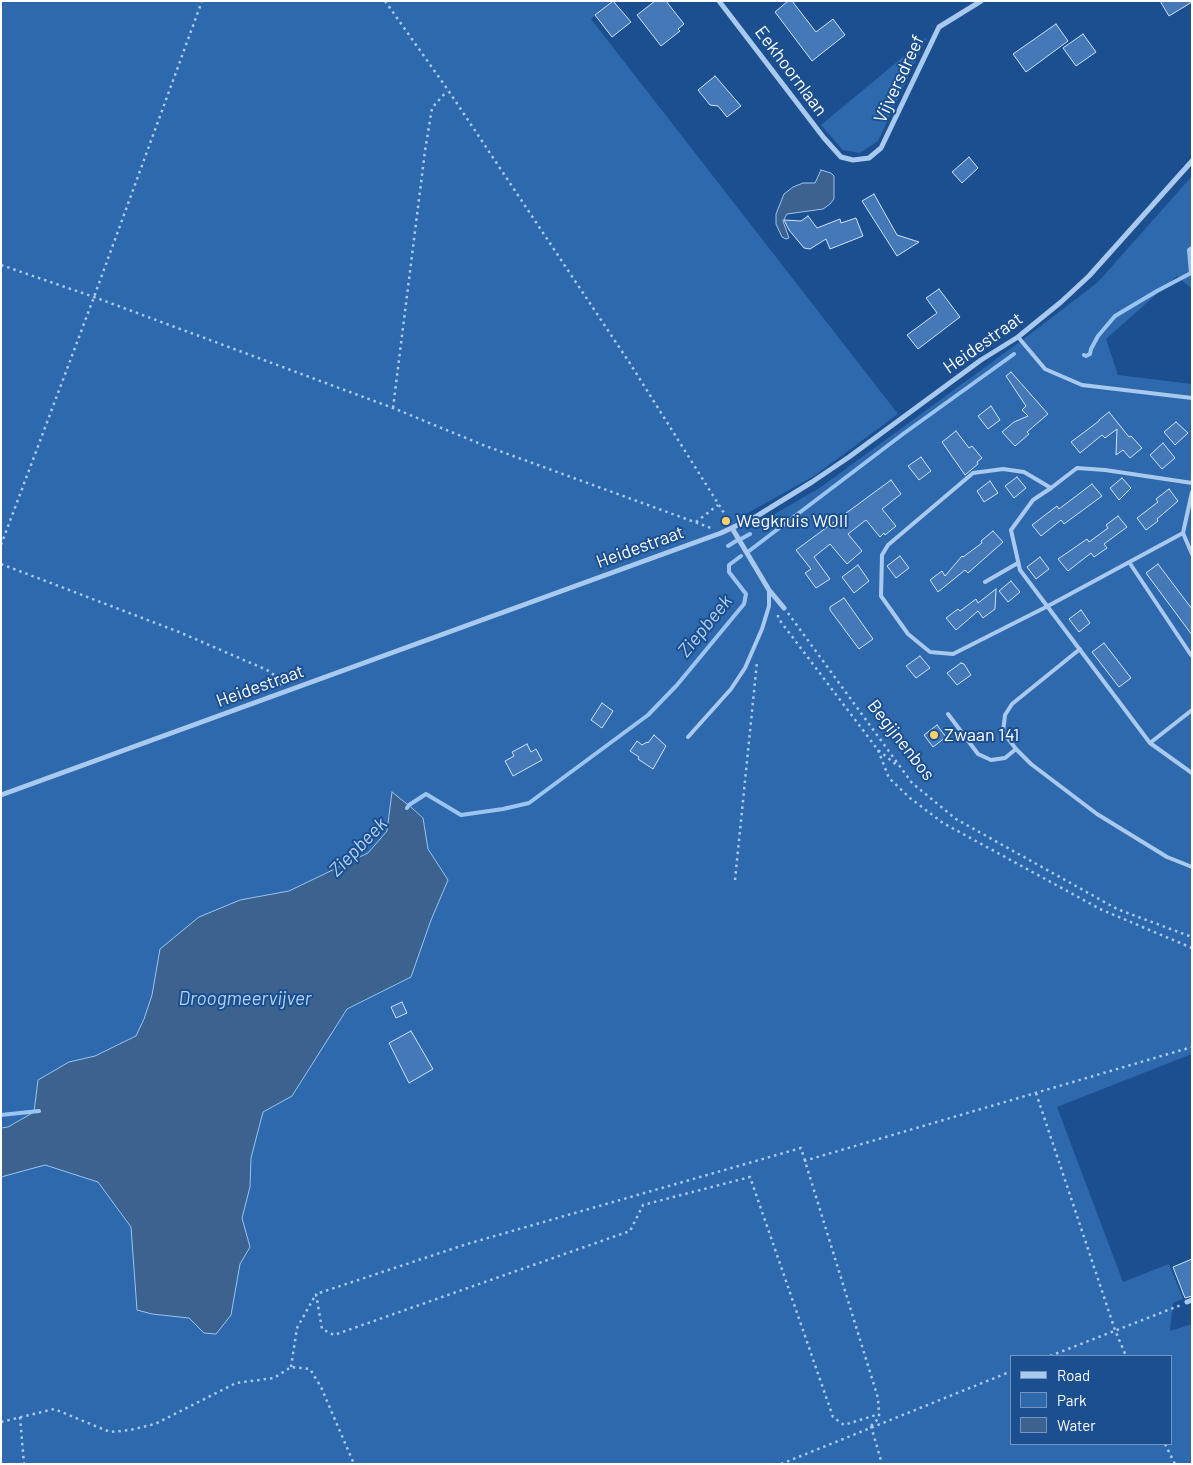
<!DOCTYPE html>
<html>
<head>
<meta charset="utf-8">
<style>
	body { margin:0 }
	#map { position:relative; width:1193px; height:1465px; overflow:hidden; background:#1b4f8f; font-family:Barlow,sans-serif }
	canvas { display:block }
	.frame { position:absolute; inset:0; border:2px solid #fff; pointer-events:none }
	.legend { position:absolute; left:1010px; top:1355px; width:162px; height:90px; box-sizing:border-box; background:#1b4f8f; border:1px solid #7695bc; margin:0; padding:6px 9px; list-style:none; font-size:15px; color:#fff }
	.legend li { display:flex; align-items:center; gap:10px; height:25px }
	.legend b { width:25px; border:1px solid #7695bc }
</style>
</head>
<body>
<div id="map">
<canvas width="1193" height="1465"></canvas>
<div class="frame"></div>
<ul class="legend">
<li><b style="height:6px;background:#a9c9ee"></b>Road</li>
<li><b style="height:14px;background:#2e69ad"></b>Park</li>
<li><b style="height:14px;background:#3c6290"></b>Water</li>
</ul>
</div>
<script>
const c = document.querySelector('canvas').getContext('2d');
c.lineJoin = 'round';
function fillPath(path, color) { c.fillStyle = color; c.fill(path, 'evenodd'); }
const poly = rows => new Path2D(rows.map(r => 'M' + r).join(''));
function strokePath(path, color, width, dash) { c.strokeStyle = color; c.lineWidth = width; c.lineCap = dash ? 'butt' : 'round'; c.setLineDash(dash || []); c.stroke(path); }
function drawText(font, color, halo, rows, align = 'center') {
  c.font = font + ' Barlow,sans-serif'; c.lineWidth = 4; c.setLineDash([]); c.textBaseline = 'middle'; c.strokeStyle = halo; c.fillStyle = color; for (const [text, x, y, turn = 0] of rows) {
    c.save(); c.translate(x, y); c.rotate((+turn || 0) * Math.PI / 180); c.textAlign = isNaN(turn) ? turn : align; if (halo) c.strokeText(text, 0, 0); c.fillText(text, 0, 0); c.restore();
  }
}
fillPath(poly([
	[1,1,611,1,591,19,898,414,814,476,741,517,747,530,821,487,1025,338,1098,282,1192,176,1192,289,1177,276,1106,339,1118,375,1192,384,1192,1054,1057,1107,1123,1282,1169,1264,1183,1299,1173,1303,1170,1331,1192,1324,1192,1464,1,1464,1,1177,45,1164,98,1182,131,1227,137,1310,152,1314,189,1318,204,1332,231,1315,240,1264,250,1247,242,1218,250,1187,251,1158,263,1112,292,1096,347,1009,411,977,431,920,448,880,428,849,423,818,412,808,392,793,387,831,368,853,289,891,240,900,160,949,152,995,144,1019,136,1036,95,1056,69,1062,34,1112,8,1127,1,1128],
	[1012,1356,1172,1356,1172,1444,1012,1444],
	[927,37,878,141,860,153,843,150,821,125]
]), '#2e69ad');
const water = poly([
	[821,170,831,173,834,176,834,199,830,204,823,209,787,214,783,221,789,238,786,239,782,237,776,224,776,214,784,194,793,187,803,183,815,183,821,170],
	[392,792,412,808,423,818,428,849,448,880,431,920,411,977,347,1009,292,1096,263,1112,251,1158,250,1187,242,1218,250,1247,240,1264,231,1315,216,1334,204,1333,189,1318,152,1314,137,1310,131,1227,98,1182,45,1165,1,1177,1,1128,8,1127,34,1112,38,1080,69,1062,95,1056,136,1036,144,1019,152,995,160,949,199,917,240,900,289,891,368,853,387,831,392,792]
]);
fillPath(water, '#3c6290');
strokePath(water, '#9cc4f0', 1);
strokePath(poly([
	[1084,355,1086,356,1090,354,1091,349,1098,336,1115,316,1157,291,1191,273,1189,250,1192,248],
	[741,539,750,534],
	[728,546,736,541],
	[749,551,903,434,1014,354],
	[407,808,409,805,426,794,461,815,503,809,529,803,648,715,677,685,744,604,746,594,729,572,729,565,741,556],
	[1,1115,39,1111]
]), '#9cc4f0', 4);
const building = poly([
	[613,1,631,22,612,37,595,15,613,1],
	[655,1,666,1,684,24,678,29,680,31,661,46,637,15,655,1],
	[788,1,792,1,816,32,833,19,845,35,812,61,775,12,788,1],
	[1160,1,1192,1,1192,2,1169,16,1160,1],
	[1056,24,1068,41,1026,72,1013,54,1056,24],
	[1083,34,1096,52,1076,66,1063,48,1083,34],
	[715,76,741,106,727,117,718,106,710,105,698,90,715,76],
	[969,157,978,168,962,183,952,172,969,157],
	[874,194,897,235,919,242,897,256,862,201,874,194],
	[808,216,817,228,840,219,841,223,856,218,863,236,830,249,826,239,810,249,804,248,789,230,784,220,801,221,808,216],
	[939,289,960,317,918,349,907,335,937,313,926,298,939,289],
	[1011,372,1048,414,1027,432,1029,434,1015,446,1002,432,1014,422,1028,416,1022,410,1026,406,1006,376,1011,372],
	[991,406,1000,420,988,429,978,416,991,406],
	[1109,412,1129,437,1131,436,1142,448,1130,458,1123,450,1116,455,1117,429,1105,438,1102,435,1080,453,1071,442,1099,421,1099,420,1109,412],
	[1176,422,1188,433,1175,445,1164,432,1176,422],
	[956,431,969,448,972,446,982,458,977,462,978,464,965,475,942,442,956,431],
	[1163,443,1175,458,1162,469,1150,455,1163,443],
	[921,457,931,471,919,480,908,466,921,457],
	[1017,477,1026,488,1014,498,1005,486,1017,477],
	[1122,478,1131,488,1119,500,1110,488,1122,478],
	[891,480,901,494,882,509,896,526,885,535,884,533,880,537,866,520,848,534,862,551,847,564,830,544,814,557,830,579,816,588,805,573,811,569,796,550,891,480],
	[990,481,998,493,984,502,977,491,990,481],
	[1092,484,1102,496,1064,524,1061,520,1041,536,1032,525,1057,506,1059,509,1092,484],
	[1169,489,1178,501,1157,519,1158,521,1146,530,1137,518,1158,502,1156,499,1169,489],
	[1118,516,1127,527,1104,544,1107,548,1094,557,1091,553,1068,571,1058,559,1087,539,1089,542,1108,528,1106,525,1118,516],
	[993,531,1003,542,968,573,965,570,938,592,930,580,942,571,945,576,962,556,963,557,982,543,981,541,993,531],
	[900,556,909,568,896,578,887,566,900,556],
	[1040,557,1049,569,1036,579,1027,567,1040,557],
	[1158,564,1192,609,1192,635,1146,573,1158,564],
	[858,565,869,581,854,593,842,577,858,565],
	[1011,581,1020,592,1008,602,999,591,1011,581],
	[996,589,995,609,983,618,978,611,956,630,946,618,958,609,960,611,976,599,978,603,996,589],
	[844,598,873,639,859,649,830,610,830,607,844,598],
	[1081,610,1090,623,1079,632,1069,619,1081,610],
	[1104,643,1131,678,1119,687,1092,652,1104,643],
	[920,656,930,668,916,678,906,666,920,656],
	[961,663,964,664,971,675,957,685,947,673,961,663],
	[602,703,613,711,602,728,591,720,602,703],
	[937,725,946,737,933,747,924,735,937,725],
	[654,735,666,746,653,769,638,759,639,757,630,751,637,741,642,745,647,742,648,743,654,735],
	[527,744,531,752,536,749,542,760,513,776,505,761,514,756,512,752,527,744],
	[402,1002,407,1013,396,1018,391,1007,402,1002],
	[411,1031,433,1069,409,1083,389,1043,411,1031],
	[1192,1259,1192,1296,1185,1298,1173,1267,1192,1259]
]);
fillPath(building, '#4478b7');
strokePath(building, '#cfe3fa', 1);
strokePath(poly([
	[385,1,448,90,631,365,729,521],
	[1,265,94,297,393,408,483,445,711,528],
	[393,408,425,151,432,108,447,91],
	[696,522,718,505],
	[1,545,94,297,202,1],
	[1,564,179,632,267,670,278,678,281,686],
	[788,613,912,783,956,819,1117,909,1192,937],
	[778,615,778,618,878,750,898,766],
	[878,750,889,778,910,798,943,823,1100,909,1192,948],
	[735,880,757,662],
	[1036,1093,1115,1330,1126,1356],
	[804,1161,1192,1047],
	[1050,1356,1181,1305],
	[291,1367,297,1328,316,1294],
	[20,1417,24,1464],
	[1,1422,54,1409,110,1432,130,1430,155,1424,236,1383,274,1378,291,1367,310,1369,321,1387,354,1464],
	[871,1426,879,1418,879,1414,878,1398,801,1148,467,1244,316,1294,322,1329,334,1335,630,1231,643,1205,750,1177,833,1417,844,1425,879,1414],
	[871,1426,882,1464],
	[1165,1444,1175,1464],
	[781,1464,1012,1371]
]), '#a9c9ee', 2.5, [2.5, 4]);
strokePath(poly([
	[1018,337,1045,369,1082,385,1192,398],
	[1051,488,1033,500,1011,530,1020,570,1150,743,1192,710],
	[1192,492,1183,533,1192,554],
	[1183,533,1048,606,953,654,930,652,908,634,881,596,882,555,888,545,973,473,1003,469,1024,472,1051,488,1077,468,1105,470,1192,483],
	[1129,562,1191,655],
	[985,582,1018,563],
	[1080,649,1012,704,1005,715,1003,732,1016,749,1031,764,1097,814,1167,857,1192,867],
	[948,714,978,754,991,760,1005,758,1016,749],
	[688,737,731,689,745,668,762,629,769,606,769,590],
	[1150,743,1192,773]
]), '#a9c9ee', 4);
strokePath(poly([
	[719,1,824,138,841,157,853,160,869,158,881,148,939,27,981,1],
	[732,528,769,590,784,608],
	[1,795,721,533,757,516,812,482,849,457,981,360,1018,337,1061,302,1089,276,1192,161],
	[1187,1302,1192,1300]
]), '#a9c9ee', 5);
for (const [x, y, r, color] of [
	[726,521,5,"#ffd166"],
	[934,735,5,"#ffd166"]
]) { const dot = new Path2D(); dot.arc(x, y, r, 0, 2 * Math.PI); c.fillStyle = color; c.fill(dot); strokePath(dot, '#1b4f8f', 2); }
drawText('18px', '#fff', '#1b4f8f', [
	["Eekhoornlaan",791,71,53],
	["Vijversdreef",899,79,-65],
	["Heidestraat",983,343,-35],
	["Heidestraat",640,547,-20],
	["Heidestraat",260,686,-20],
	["Begijnenbos",901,740,52]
]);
drawText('18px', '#fff', '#1b4f8f', [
	["Wegkruis WOII",736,521],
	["Zwaan 141",944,735]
], 'left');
drawText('italic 19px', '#b5d3f5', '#1b4f8f', [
	["Ziepbeek",705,626,-51],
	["Ziepbeek",358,847,-46],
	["Droogmeervijver",245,999]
]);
</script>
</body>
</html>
